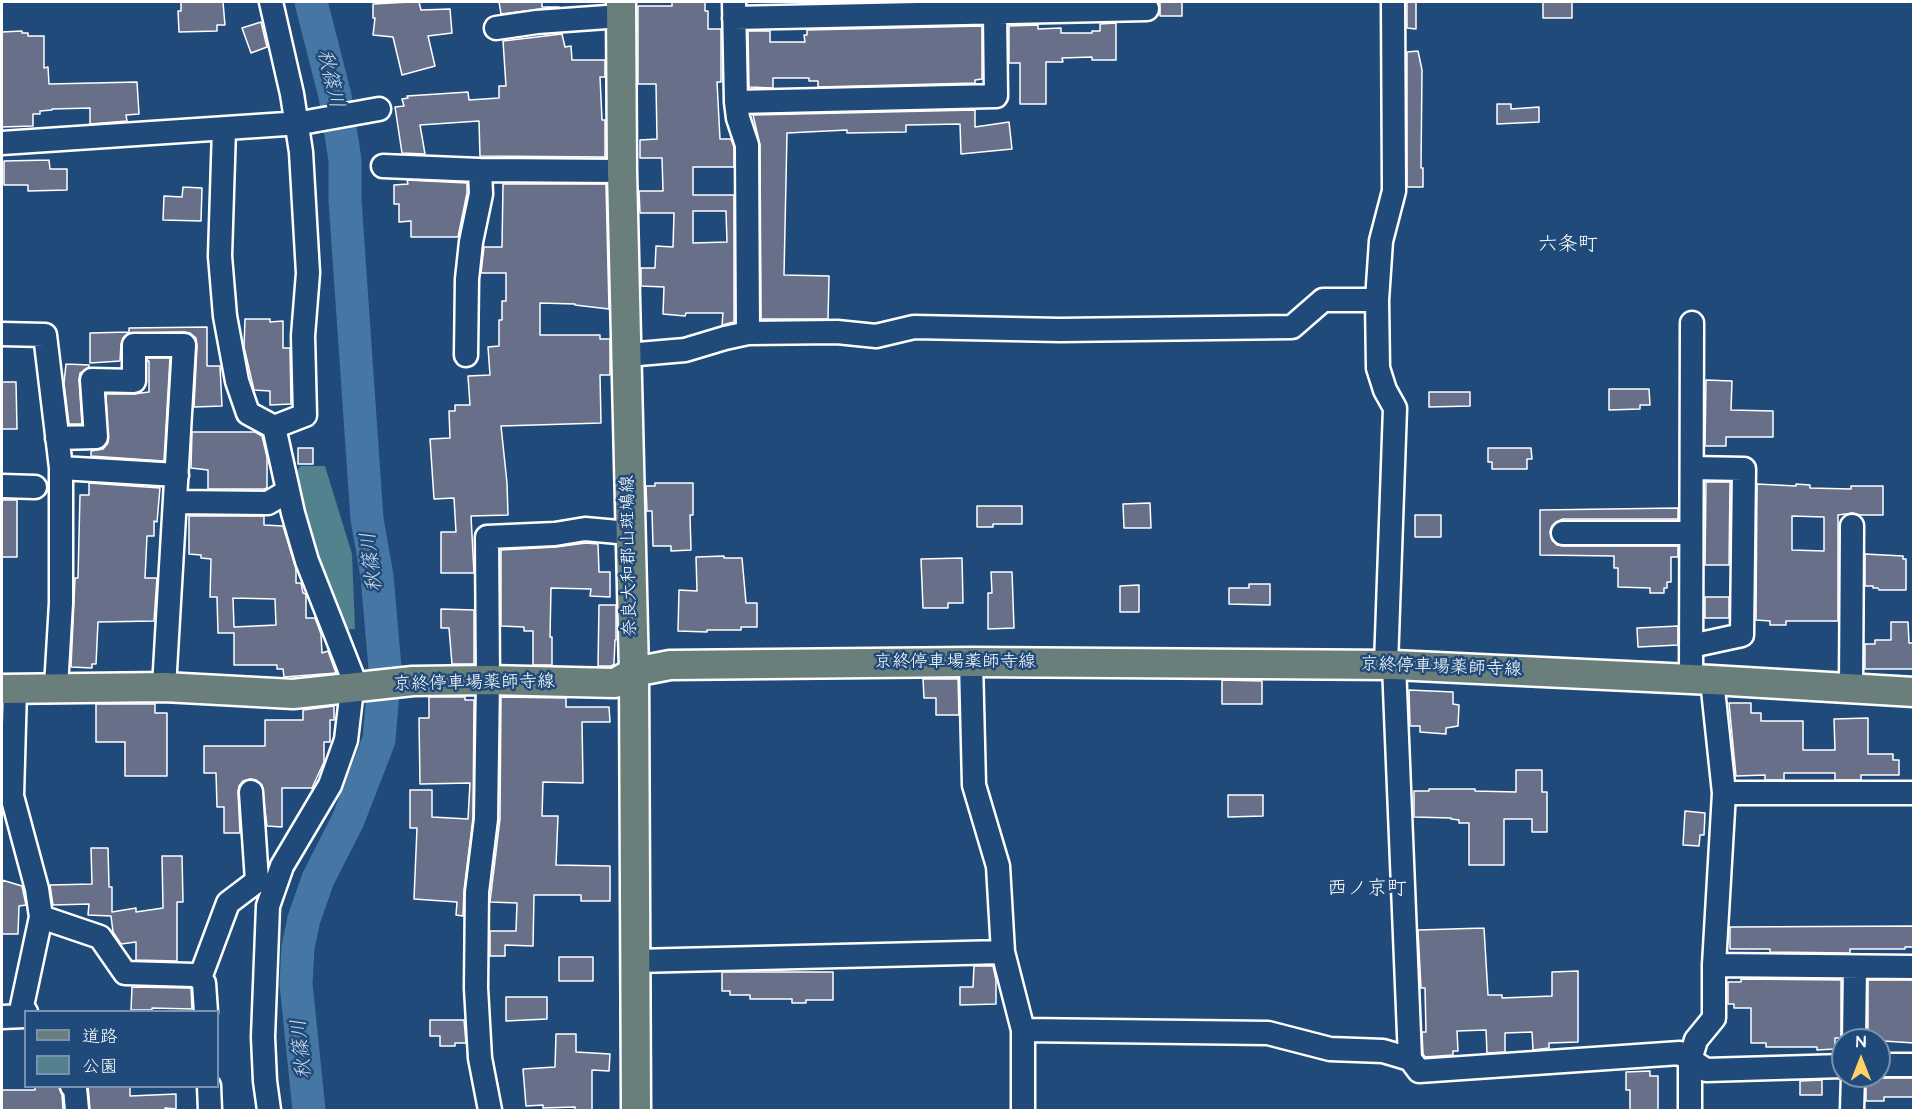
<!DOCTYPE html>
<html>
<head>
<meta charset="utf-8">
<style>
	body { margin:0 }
	#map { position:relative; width:1915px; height:1112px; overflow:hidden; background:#1f4a7a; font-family:"Architects Daughter","Klee One",sans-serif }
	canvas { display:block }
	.frame { position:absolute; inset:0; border:3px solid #fff; pointer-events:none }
	.legend { position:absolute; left:24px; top:1010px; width:195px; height:78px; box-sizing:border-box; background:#1f4a7a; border:2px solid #7992af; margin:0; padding:8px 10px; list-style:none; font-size:18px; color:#fff }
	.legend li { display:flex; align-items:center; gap:12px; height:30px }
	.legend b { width:30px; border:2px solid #7992af }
	.north { position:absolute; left:1831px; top:1028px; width:60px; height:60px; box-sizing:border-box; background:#1f4a7a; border:2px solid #7992af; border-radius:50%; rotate:0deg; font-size:16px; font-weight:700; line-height:24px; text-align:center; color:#fff }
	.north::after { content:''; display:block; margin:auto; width:21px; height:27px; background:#ffd166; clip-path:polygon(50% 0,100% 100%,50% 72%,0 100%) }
</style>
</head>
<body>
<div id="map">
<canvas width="1915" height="1112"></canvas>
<div class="frame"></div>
<ul class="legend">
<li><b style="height:8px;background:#6a7f7c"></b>道路</li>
<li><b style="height:16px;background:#51828d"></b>公園</li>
</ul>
<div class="north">N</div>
</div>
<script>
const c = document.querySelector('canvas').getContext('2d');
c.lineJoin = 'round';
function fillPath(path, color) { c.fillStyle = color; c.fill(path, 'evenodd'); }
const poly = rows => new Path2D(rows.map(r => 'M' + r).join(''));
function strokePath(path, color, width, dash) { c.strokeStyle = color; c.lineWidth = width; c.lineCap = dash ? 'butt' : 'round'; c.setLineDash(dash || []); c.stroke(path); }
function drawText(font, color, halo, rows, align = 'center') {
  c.font = font + ' "Architects Daughter","Klee One",sans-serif'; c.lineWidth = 5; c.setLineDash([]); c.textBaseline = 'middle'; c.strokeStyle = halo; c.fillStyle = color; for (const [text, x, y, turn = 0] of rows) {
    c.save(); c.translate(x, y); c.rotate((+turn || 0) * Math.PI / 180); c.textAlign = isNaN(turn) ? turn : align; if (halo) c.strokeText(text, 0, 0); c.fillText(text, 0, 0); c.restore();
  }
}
fillPath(poly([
	[300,466,325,466,352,554,355,629,341,630,314,557,295,474]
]), '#51828d');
strokePath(poly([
	[309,1110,296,984,298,947,304,919,318,879,348,820,379,740,385,668,377,576,367,519,345,200,345,160,335,96,311,2]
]), '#4676a3', 33);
const building = poly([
	[181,2,223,2,225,25,217,25,217,31,179,32,178,11,181,11,181,2],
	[410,2,419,2,421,10,450,9,452,33,428,36,435,66,402,75,393,37,373,35,375,18,373,18,373,4,410,2],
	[499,2,542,2,542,7,559,7,501,14,499,2],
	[672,2,705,2,705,11,708,11,708,29,721,29,721,82,717,82,720,139,731,139,734,147,734,167,693,167,693,195,734,195,734,322,722,325,723,313,686,313,685,316,663,314,664,287,641,286,641,268,655,268,656,246,673,247,674,213,640,213,639,191,663,191,662,158,640,158,640,140,657,139,656,84,638,84,638,6,672,6,672,2],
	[693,211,726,211,727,242,693,243,693,211],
	[1160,2,1182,2,1182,16,1160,16,1160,2],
	[1407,2,1416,2,1416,29,1407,28,1407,2],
	[1543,2,1572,2,1572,18,1543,18,1543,2],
	[261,22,267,47,251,53,242,28,261,22],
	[1116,23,1116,60,1092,60,1092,57,1062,58,1063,62,1046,62,1046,104,1020,104,1020,63,1009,63,1009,26,1038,25,1038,29,1061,28,1061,33,1092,33,1092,31,1100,31,1100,24,1116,23],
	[982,26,982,79,975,80,975,83,818,87,818,81,809,81,809,78,773,78,773,88,749,87,748,31,770,31,770,42,805,42,804,35,807,35,807,30,982,26],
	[22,31,22,33,28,33,28,36,44,36,44,68,48,67,49,84,137,82,139,114,126,115,127,121,90,124,90,108,52,109,52,110,40,111,40,114,33,114,33,126,2,127,2,32,22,31],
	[562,34,565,47,571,46,572,60,605,60,605,77,600,77,602,120,605,120,605,157,480,156,479,121,420,125,425,154,402,153,395,107,404,106,402,99,408,98,407,96,468,92,469,100,499,98,499,86,506,86,503,41,562,34],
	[1418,51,1422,70,1421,168,1423,168,1423,187,1407,187,1407,52,1418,51],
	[1497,104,1511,104,1511,109,1539,107,1539,122,1497,124,1497,104],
	[975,110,975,127,1009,122,1012,149,961,154,960,124,906,125,906,132,847,133,847,130,787,133,784,275,829,276,828,319,761,319,760,145,753,115,975,110],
	[49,160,50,169,67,169,67,190,28,191,28,185,4,185,4,161,49,160],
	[407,180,467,183,467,193,458,237,411,237,411,221,399,222,399,204,394,204,394,185,408,184,407,180],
	[503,184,606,184,609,309,575,305,575,304,540,303,540,335,600,335,600,339,610,339,610,375,600,375,601,423,501,426,507,483,508,515,471,516,474,573,441,573,441,532,456,532,454,498,434,499,430,439,450,438,449,411,455,411,455,405,470,405,468,376,490,375,488,347,499,346,499,320,502,320,502,301,506,301,506,273,481,273,484,247,502,247,503,184],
	[183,187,202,188,201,221,163,220,164,196,182,197,183,187],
	[245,319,270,319,270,322,283,321,283,348,290,348,291,404,270,405,270,391,254,390,244,347,245,319],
	[207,327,207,366,220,366,222,406,194,407,197,346,196,338,190,333,184,332,128,333,123,338,121,344,120,361,90,363,90,333,129,332,129,328,207,327],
	[147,358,170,358,164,461,91,456,91,451,103,449,108,443,106,394,134,394,149,392,149,361,147,361,147,358],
	[66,364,89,365,89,367,80,373,79,380,82,424,69,424,64,383,66,364],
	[1706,380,1732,381,1731,410,1773,411,1773,437,1726,437,1726,446,1705,446,1706,380],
	[2,382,16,382,17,429,2,429,2,382],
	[1609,389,1649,389,1650,405,1640,405,1640,409,1609,410,1609,389],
	[1429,392,1470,392,1470,406,1429,407,1429,392],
	[192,432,255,432,262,436,267,457,267,488,264,489,208,489,208,470,191,468,192,432],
	[298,448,313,448,313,464,298,464,298,448],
	[1488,448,1531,448,1532,459,1527,459,1527,469,1492,469,1492,462,1488,462,1488,448],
	[1706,482,1730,482,1729,565,1705,565,1706,482],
	[89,483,160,488,157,522,154,521,154,536,147,536,145,578,157,578,154,621,98,622,96,664,92,664,92,668,71,667,75,578,78,578,80,495,89,495,89,483],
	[655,483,693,483,693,515,690,515,691,550,671,551,671,546,653,546,652,511,647,511,646,486,655,486,655,483],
	[1757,484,1796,486,1796,484,1810,485,1810,488,1851,489,1851,486,1883,486,1883,515,1860,515,1853,513,1838,515,1838,621,1786,621,1786,625,1770,625,1770,621,1756,620,1757,484],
	[1792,516,1824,517,1824,551,1792,550,1792,516],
	[2,500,17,500,17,557,2,557,2,500],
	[1150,503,1151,528,1124,528,1123,504,1150,503],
	[977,506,1022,506,1022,524,993,524,993,527,977,527,977,506],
	[1678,508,1678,519,1563,519,1556,522,1552,526,1550,532,1552,540,1557,545,1563,546,1678,546,1678,557,1671,557,1671,582,1667,582,1667,588,1664,588,1664,593,1650,593,1650,588,1618,587,1618,568,1614,568,1614,556,1540,555,1540,510,1678,508],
	[1415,515,1441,515,1441,537,1415,537,1415,515],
	[189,516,264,516,264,525,283,526,296,569,296,583,301,583,303,593,306,594,306,618,315,618,321,634,322,653,328,651,336,673,284,677,283,669,277,669,277,665,234,665,234,633,218,633,217,597,210,597,211,559,201,558,201,555,189,554,189,516],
	[233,598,275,599,276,625,234,627,233,598],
	[586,543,598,544,599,572,610,572,610,597,590,596,591,589,551,588,550,637,552,637,552,665,533,665,533,631,524,631,524,627,501,626,501,550,556,547,586,543],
	[1865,554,1903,556,1903,559,1906,559,1906,590,1879,590,1878,588,1873,588,1873,586,1865,586,1865,554],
	[724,556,724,558,742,558,746,603,757,603,757,627,741,627,741,630,707,630,707,632,678,631,679,590,697,591,696,557,724,556],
	[962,558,963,603,948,603,948,608,923,608,921,559,962,558],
	[991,572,1012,572,1014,628,988,629,988,593,992,593,991,572],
	[1249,584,1270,584,1270,605,1229,604,1229,588,1249,588,1249,584],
	[1139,585,1139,612,1120,612,1120,586,1139,585],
	[1705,597,1729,597,1729,618,1705,618,1705,597],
	[599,605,616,605,616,640,615,640,614,664,611,666,598,666,599,605],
	[441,609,474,610,474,664,452,664,449,628,441,628,441,609],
	[1891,622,1908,622,1909,643,1914,643,1914,669,1865,669,1865,644,1875,644,1875,640,1891,640,1891,622],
	[1678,626,1678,645,1638,647,1637,628,1678,626],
	[923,679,958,679,959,715,936,715,936,698,924,698,923,679],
	[1222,680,1262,681,1262,704,1222,704,1222,680],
	[1409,690,1453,692,1453,704,1459,705,1458,726,1446,728,1446,734,1420,732,1420,726,1410,726,1409,690],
	[429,697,465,697,465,700,474,700,473,818,464,890,463,916,456,915,457,902,414,899,417,828,410,828,410,790,432,790,432,817,468,819,470,783,420,784,419,718,429,718,429,697],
	[501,697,566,698,566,707,609,707,610,722,582,722,583,783,543,782,542,816,558,816,556,865,610,866,610,901,581,901,581,895,534,895,533,946,505,945,505,956,490,956,490,931,516,931,517,903,490,902,500,819,501,697],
	[1729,703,1751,703,1751,713,1761,713,1761,721,1803,721,1803,750,1835,750,1834,719,1868,718,1868,754,1893,754,1893,760,1899,760,1899,775,1861,775,1861,780,1835,780,1835,773,1784,773,1784,780,1765,780,1765,775,1736,776,1729,703],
	[96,704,155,704,155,713,167,713,167,776,125,776,125,742,96,742,96,704],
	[334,706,334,720,330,720,330,742,324,742,324,762,312,788,282,788,282,827,267,826,262,785,256,780,250,779,243,781,239,786,238,792,240,833,224,833,224,807,217,807,216,773,204,773,204,746,265,746,265,720,303,720,303,710,334,706],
	[1516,770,1542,770,1542,792,1547,792,1547,832,1532,832,1532,819,1504,819,1504,865,1469,865,1469,823,1459,823,1459,820,1451,819,1451,818,1414,817,1414,791,1429,791,1429,789,1475,789,1475,791,1516,792,1516,770],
	[1228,795,1263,795,1263,816,1228,817,1228,795],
	[1685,811,1705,813,1704,835,1700,835,1699,846,1683,845,1685,811],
	[91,848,108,848,109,887,112,887,112,912,136,908,136,912,163,908,162,856,182,856,183,902,177,902,177,961,136,960,136,942,121,944,113,932,111,916,88,915,89,904,53,905,50,885,92,884,91,848],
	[2,880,22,886,26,905,19,906,18,934,2,934,2,880],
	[1914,926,1914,947,1905,947,1905,949,1850,949,1850,953,1770,952,1770,949,1730,949,1730,927,1914,926],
	[1484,928,1488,995,1502,995,1502,998,1552,996,1552,972,1578,971,1578,1042,1549,1043,1549,1048,1533,1050,1532,1032,1505,1033,1505,1052,1487,1053,1486,1030,1457,1031,1458,1051,1453,1051,1453,1055,1425,1057,1423,1054,1422,1032,1426,1032,1425,988,1421,988,1418,930,1484,928],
	[559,957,593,957,593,981,559,981,559,957],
	[974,966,993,966,996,980,996,1004,960,1005,960,987,973,987,974,966],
	[722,972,833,972,833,1000,806,1000,806,1003,792,1003,792,999,750,999,750,995,730,995,730,991,722,991,722,972],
	[1741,979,1841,980,1841,1038,1835,1038,1835,1049,1817,1050,1817,1047,1766,1047,1766,1043,1751,1043,1751,1008,1734,1008,1734,1004,1728,1004,1728,982,1741,982,1741,979],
	[1868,980,1914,980,1914,1043,1868,1040,1868,980],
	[132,987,191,988,192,1009,152,1008,152,1010,131,1010,132,987],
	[506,997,547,997,547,1019,506,1021,506,997],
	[430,1020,464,1020,466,1043,455,1043,455,1046,440,1046,440,1036,430,1036,430,1020],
	[556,1034,576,1034,576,1052,610,1054,609,1071,592,1070,592,1110,575,1110,575,1107,543,1108,543,1105,526,1106,523,1069,555,1067,556,1034],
	[1650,1071,1650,1076,1658,1076,1658,1110,1630,1110,1630,1090,1626,1090,1626,1072,1650,1071],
	[1866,1078,1914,1078,1914,1097,1884,1097,1884,1101,1866,1101,1866,1078],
	[1822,1080,1822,1095,1800,1095,1800,1081,1822,1080],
	[88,1086,130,1086,130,1096,176,1094,176,1109,165,1108,165,1110,90,1110,88,1086],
	[35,1087,59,1087,62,1095,63,1110,2,1110,2,1090,35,1090,35,1087]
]);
fillPath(building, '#676f89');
strokePath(building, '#fff', 1.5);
const minor = poly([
	[271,2,292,94,301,152,308,273,303,336,305,415,274,427],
	[734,2,736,102,738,118,747,145,748,333],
	[734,18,1147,9],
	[496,28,537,22,621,16],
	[736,102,996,96,995,13],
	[224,129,220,256,225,316,237,381,248,413,274,427,293,513,307,561,357,688,352,689,346,740,330,785,282,866,268,906,263,1037,265,1081,269,1110],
	[2,143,301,123,379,109],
	[383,166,480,170,622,171],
	[2,334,45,335,61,468,61,603,56,687],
	[466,355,467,279,471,242,481,194,480,170],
	[627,355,685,350,725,338,748,333,837,332,876,336,914,327,1060,330,1292,327,1323,300,1377,300],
	[57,438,96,437,92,380,134,381,134,345,184,345,164,687],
	[61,468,177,475],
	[2,486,35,487],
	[175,502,268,503,288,491],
	[1563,533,1691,533],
	[1691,646,1742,635,1744,469,1692,468],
	[971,662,974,785,998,866,1003,952,1023,1030,1023,1110],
	[1386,665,1395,408,1385,390,1378,368,1377,300,1381,241,1394,191,1393,2],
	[1394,665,1410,1059,1419,1071,1680,1053,1706,1070,1843,1066],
	[1691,679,1692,323],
	[15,689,12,796,37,889,41,917,100,937,125,973,194,975,200,978,204,983,206,1012],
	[1851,689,1852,526],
	[1724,793,1914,793],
	[635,961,1003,952],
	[1714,965,1914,967],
	[200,978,228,903,257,881,251,792],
	[26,1012,22,1006,41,917],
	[2,1017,26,1016],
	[1023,1030,1268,1033,1330,1049,1383,1051,1410,1059],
	[1854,1040,1855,967],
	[1879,1065,1914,1065],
	[72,1086,75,1088,77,1110],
	[209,1086,210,1110],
	[490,1110,480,1058,476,988,477,892,486,819,488,680,487,537,555,534,585,529,629,533],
	[1690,1110,1690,1060,1696,1040,1714,1018,1714,965,1724,793,1712,680],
	[1852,1110,1853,1076]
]);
const major = poly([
	[621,2,622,171,634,672,636,1110],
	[2,689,164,687,293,694,413,681,488,680,615,683,634,672,670,665,971,662,1394,665,1712,680,1914,692]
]);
strokePath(minor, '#fff', 27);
strokePath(major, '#fff', 33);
strokePath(minor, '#1f4a7a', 22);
strokePath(major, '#6a7f7c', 28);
drawText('18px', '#fff', '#1f4a7a', [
	["奈良大和郡山斑鳩線",630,556,-91],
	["京終停車場薬師寺線",955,663],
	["京終停車場薬師寺線",1441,668,2],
	["京終停車場薬師寺線",474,684,-1]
]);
drawText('italic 20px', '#d1dde8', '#1f4a7a', [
	["秋篠川",329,79,77],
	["秋篠川",373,562,-97],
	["秋篠川",303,1049,-96]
]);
drawText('20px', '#fff', '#1f4a7a', [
	["六条町",1568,246],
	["西ノ京町",1367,890]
]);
</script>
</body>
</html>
